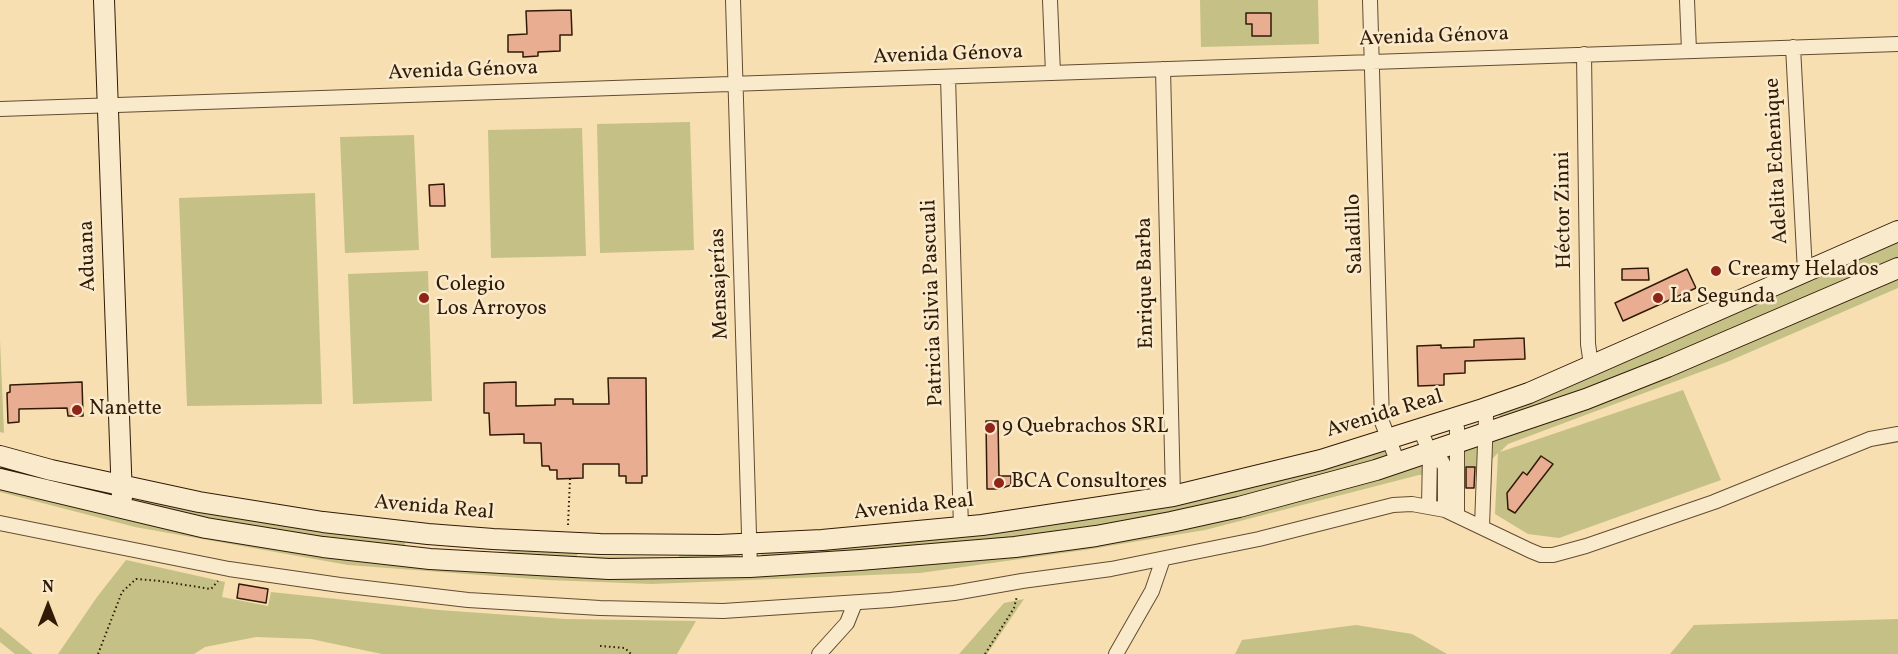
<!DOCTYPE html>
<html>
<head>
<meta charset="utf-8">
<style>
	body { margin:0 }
	#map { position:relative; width:1898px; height:654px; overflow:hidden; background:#f7dfb1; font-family:Vollkorn,serif }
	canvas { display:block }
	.north { position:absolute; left:18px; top:576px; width:60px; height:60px; -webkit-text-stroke:4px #faeacc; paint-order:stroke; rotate:0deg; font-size:16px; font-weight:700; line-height:24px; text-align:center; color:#311b07 }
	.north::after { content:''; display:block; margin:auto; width:21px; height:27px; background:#311b07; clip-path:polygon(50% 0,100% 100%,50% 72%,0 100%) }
</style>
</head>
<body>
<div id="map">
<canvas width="1898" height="654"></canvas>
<div class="north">N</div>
</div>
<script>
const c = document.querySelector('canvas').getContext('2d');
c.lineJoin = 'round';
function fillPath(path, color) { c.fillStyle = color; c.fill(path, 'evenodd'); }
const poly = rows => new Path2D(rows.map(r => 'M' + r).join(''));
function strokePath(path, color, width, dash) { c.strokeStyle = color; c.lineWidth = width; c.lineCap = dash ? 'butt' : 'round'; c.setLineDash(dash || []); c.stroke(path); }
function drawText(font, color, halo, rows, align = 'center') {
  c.font = font + ' Vollkorn,serif'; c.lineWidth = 5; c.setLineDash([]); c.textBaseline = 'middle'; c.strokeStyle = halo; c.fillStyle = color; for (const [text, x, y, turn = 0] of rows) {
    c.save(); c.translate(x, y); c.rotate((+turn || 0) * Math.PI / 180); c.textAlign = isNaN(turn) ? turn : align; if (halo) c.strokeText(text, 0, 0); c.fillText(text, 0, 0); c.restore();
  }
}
fillPath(poly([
	[1200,0,1318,0,1319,44,1201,47],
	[690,122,694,250,600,253,597,124],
	[582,128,586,256,491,258,488,130],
	[414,135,419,250,345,253,340,137],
	[315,193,322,404,187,406,179,198],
	[1898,237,1898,261,1663,364,1501,419,1498,412],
	[1898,268,1898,288,1727,362,1508,444,1500,452,1683,390,1721,480,1559,538,1528,534,1495,514,1498,453,1490,461,1490,469,1460,467,1449,473,1419,475,1205,530,1085,550,920,573,652,584,547,580,348,565,135,527,0,492,0,479,206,528,609,569,1015,547,1376,470],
	[428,271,432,401,353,404,348,274],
	[0,340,4,433,0,432],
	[1382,447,1387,454,1386,458,1342,476,1065,537,761,559,761,552,970,533],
	[143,497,578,548,577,556,679,557,680,550,740,551,740,559,737,561,509,558,508,551,405,543,404,551,289,535,141,506],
	[126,560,225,582,222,597,268,606,271,592,439,610,565,619,696,621,677,654,382,654,311,639,256,637,205,647,194,654,58,654,97,597],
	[1024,599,987,654,959,654,1004,603],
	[1898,619,1898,654,1670,654,1694,625],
	[1356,625,1412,634,1447,654,1235,654,1242,640],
	[0,627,33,654,15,654,0,642]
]), '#c5c086');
const building = poly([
	[571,10,572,35,560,35,560,51,538,52,538,56,523,57,523,52,508,52,508,35,527,34,526,11,571,10],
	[1246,13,1271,13,1271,36,1252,36,1252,24,1246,24,1246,13],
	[444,184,445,206,430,206,429,185,444,184],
	[1648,268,1649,280,1622,280,1622,269,1648,268],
	[1687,269,1696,288,1623,321,1615,303,1687,269],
	[1524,338,1525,359,1465,361,1465,373,1444,374,1444,385,1418,386,1417,346,1441,345,1441,348,1474,347,1474,340,1524,338],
	[608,378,646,378,647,476,642,476,642,483,626,483,626,476,619,476,619,464,583,464,583,478,557,479,557,470,550,470,549,466,542,466,541,443,524,443,524,434,490,435,489,413,484,413,484,383,516,382,516,406,555,405,555,399,573,399,573,404,609,404,608,378],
	[82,382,83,416,68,416,67,408,19,409,19,422,8,423,7,393,10,392,10,385,82,382],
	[986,421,998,421,999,476,1011,476,1011,485,999,489,987,489,986,421],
	[1541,456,1553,464,1515,513,1508,509,1507,493,1523,472,1527,475,1541,456],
	[1466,467,1475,467,1474,488,1466,488,1466,467],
	[239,584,268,589,266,603,237,598,239,584]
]);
fillPath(building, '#e9ae92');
strokePath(building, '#311b07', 1.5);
const street = poly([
	[733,0,750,567],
	[1050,0,1053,73],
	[1370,0,1382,422,1398,463],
	[1687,0,1689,51],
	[1793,47,1805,272],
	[1584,54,1588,344,1591,365],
	[1163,69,1173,496],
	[948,77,961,528],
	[0,109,1898,44],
	[1453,418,1457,428,1457,514],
	[1420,429,1430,453,1429,506],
	[1430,453,1441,460,1445,467,1445,510],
	[0,523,229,569,340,585,468,600,600,608,723,611,890,600,954,593,1022,581,1111,569,1259,539,1393,505,1412,504,1445,510,1531,551,1541,555,1553,555,1586,546,1714,502,1870,439,1898,434],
	[1482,526,1486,417,1483,409],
	[819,654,847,623,855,603],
	[1116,654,1152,591,1163,559]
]);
const secondary = poly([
	[104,0,122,498],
	[0,456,51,470,199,502,323,522,428,534,493,539,600,544,719,545,822,540,982,525,1173,496,1321,460,1483,409,1529,393,1898,231],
	[0,479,206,528,323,547,430,559,609,569,750,567,860,560,1015,547,1096,536,1171,522,1239,507,1376,470,1586,399,1667,367,1898,268]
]);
strokePath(street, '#624c32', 16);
strokePath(secondary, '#311b07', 22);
strokePath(poly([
	[568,525,570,479],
	[600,646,625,648,631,654],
	[98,654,122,592,136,579,160,581,211,589,218,581],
	[985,654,1014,608,1017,596]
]), '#311b07', 2, [1.5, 3]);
strokePath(street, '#faeacc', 14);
strokePath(secondary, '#faeacc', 20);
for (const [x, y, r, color] of [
	[1716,271,6,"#8f2418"],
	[424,298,6,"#8f2418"],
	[1658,298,6,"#8f2418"],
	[77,410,6,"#8f2418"],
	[990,428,6,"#8f2418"],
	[999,483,6,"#8f2418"]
]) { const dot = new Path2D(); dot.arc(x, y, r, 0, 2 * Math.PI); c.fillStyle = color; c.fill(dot); strokePath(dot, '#faeacc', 2); }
drawText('21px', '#311b07', '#faeacc', [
	["Avenida Génova",1434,38,-2],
	["Avenida Génova",948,56,-2],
	["Avenida Génova",463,72,-2],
	["Adelita Echenique",1778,161,-93],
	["Héctor Zinni",1565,210,-91],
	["Saladillo",1356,234,-92],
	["Aduana",89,256,-92],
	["Enrique Barba",1147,283,-91],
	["Mensajerías",721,284,-92],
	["Patricia Silvia Pascuali",934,303,-92],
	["Avenida Real",1385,415,-17],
	["Avenida Real",914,508,-6],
	["Avenida Real",434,509,5]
]);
drawText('21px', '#311b07', '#faeacc', [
	["Creamy Helados",1728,271],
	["Colegio",436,286],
	["Los Arroyos",436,310],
	["La Segunda",1670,298],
	["Nanette",89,410],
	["9 Quebrachos SRL",1002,428],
	["BCA Consultores",1011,483]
], 'left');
</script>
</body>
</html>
